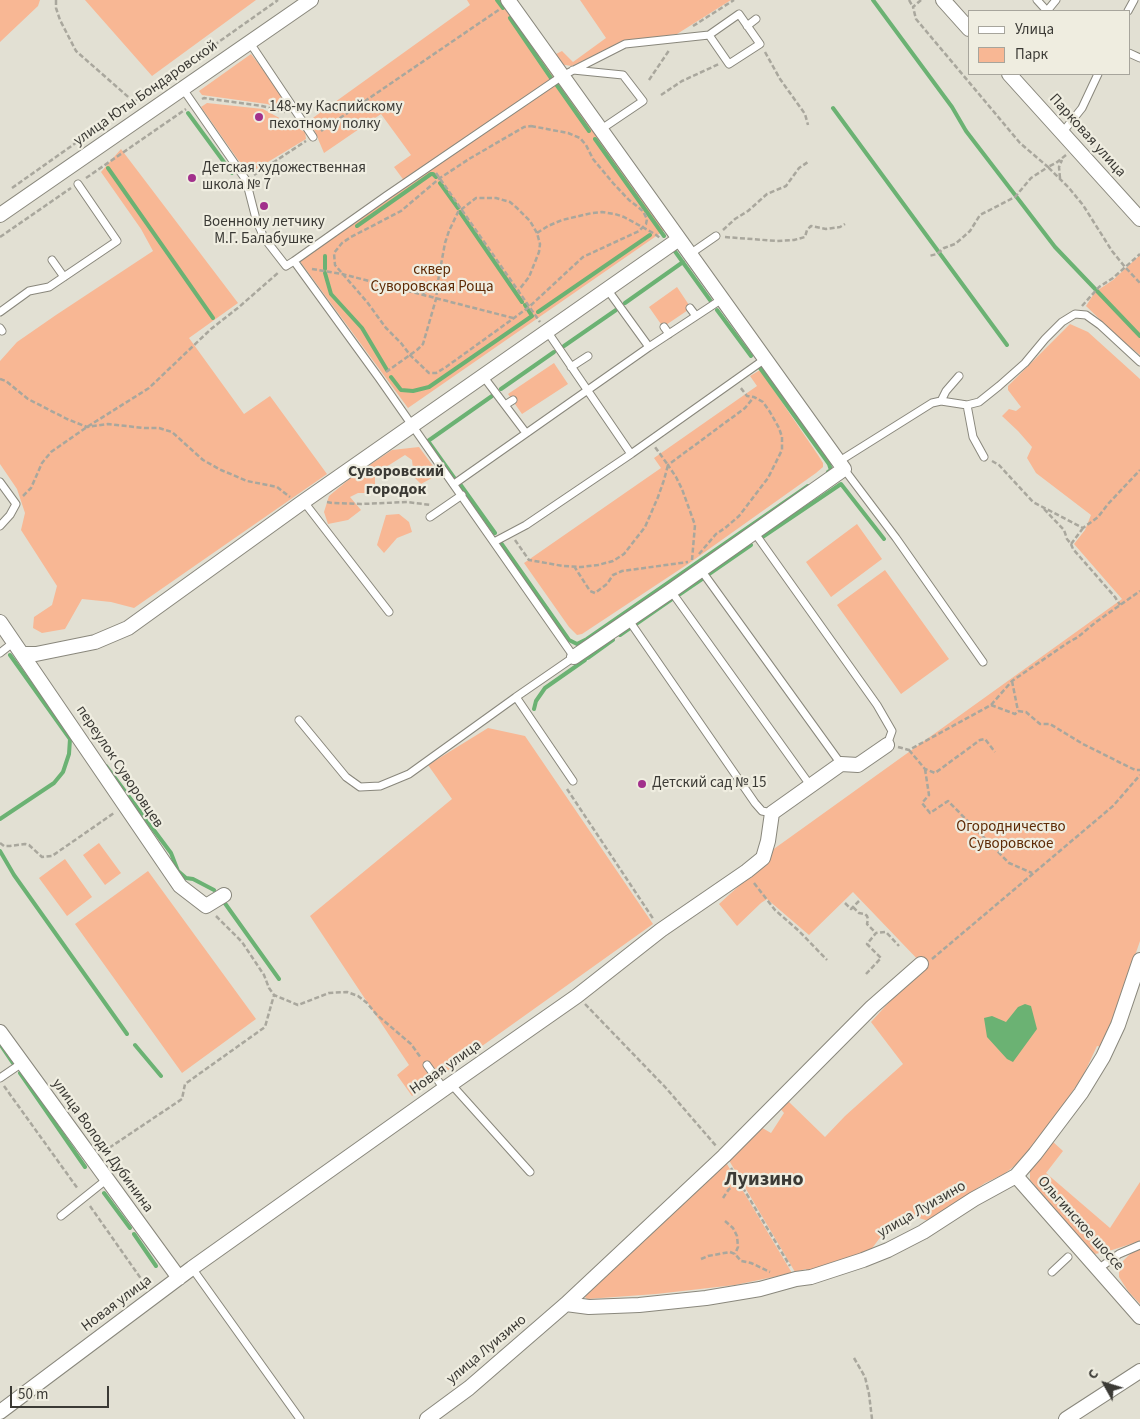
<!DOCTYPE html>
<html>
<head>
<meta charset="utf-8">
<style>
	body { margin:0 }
	#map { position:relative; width:1140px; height:1419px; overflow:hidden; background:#e2e0d3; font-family:"Source Sans 3",sans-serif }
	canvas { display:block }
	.legend { position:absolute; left:968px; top:10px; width:162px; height:65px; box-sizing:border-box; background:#efede0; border:1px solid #a7a59c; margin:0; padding:6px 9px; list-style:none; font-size:15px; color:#3b3a35 }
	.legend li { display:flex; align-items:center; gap:10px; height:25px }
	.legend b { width:25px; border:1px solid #a7a59c }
	.north { position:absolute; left:1080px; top:1359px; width:50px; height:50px; -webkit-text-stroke:4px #efede0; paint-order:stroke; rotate:309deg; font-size:14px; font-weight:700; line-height:20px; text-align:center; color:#3b3a35 }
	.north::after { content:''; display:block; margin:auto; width:18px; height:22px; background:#3b3a35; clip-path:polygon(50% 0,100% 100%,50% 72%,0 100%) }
	.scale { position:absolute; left:10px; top:1386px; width:99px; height:22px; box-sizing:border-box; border:2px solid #3b3a35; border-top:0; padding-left:6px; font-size:15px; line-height:18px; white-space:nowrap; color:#3b3a35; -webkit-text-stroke:4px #efede0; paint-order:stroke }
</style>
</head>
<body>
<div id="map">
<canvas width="1140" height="1419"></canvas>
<ul class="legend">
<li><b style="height:6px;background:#fff"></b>Улица</li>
<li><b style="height:14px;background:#f8b794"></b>Парк</li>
</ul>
<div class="north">С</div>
<div class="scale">50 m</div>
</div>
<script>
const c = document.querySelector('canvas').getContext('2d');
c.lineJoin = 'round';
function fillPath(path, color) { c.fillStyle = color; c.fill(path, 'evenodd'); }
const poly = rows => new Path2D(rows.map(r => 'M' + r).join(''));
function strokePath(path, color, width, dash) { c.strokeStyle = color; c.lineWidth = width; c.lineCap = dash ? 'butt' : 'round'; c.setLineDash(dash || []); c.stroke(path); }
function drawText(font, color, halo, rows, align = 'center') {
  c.font = font + ' "Source Sans 3",sans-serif'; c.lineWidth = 4.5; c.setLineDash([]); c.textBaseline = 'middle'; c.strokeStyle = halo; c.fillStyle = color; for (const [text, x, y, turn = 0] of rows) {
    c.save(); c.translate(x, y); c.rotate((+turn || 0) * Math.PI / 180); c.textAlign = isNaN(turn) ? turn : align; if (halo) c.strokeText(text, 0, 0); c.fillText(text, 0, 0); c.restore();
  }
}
fillPath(poly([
	[0,0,40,0,38,6,0,42],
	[85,0,256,0,152,76],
	[467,0,501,0,556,76,405,182,394,167,411,155,381,114,324,153,310,120,470,5],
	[580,0,731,0,677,34,621,42,572,66,558,64,554,55,562,51,573,62,606,38],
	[251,54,284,97,291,108,284,109,267,104,202,95,199,91],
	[560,80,665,230,408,408,299,260],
	[207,103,263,109,305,132,306,139,248,174,201,107],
	[121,149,238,303,189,338,244,414,270,396,327,474,134,608,111,602,82,599,65,629,42,633,33,628,34,617,52,605,57,586,21,530,25,513,17,489,0,464,0,361,17,342,56,315,153,251,141,229,101,172],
	[1140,255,1140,355,1118,337,1086,306,1095,292,1113,280],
	[677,287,691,308,663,327,649,307],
	[1070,324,1088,332,1140,379,1140,941,1118,1005,1101,1047,1097,1046,1083,1076,1053,1120,1022,1160,1004,1174,985,1183,929,1221,912,1216,885,1231,870,1251,807,1271,806,1269,795,1272,727,1157,759,1126,771,1133,784,1113,778,1106,789,1102,825,1137,845,1116,903,1064,871,1022,923,965,853,892,809,935,767,899,761,903,737,926,719,904,764,863,771,851,1122,599,1074,544,1085,530,1091,515,1036,473,1027,458,1032,447,1018,431,1002,416,1009,409,1016,411,1021,407,1008,390,1008,386],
	[554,363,568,384,522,414,508,394],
	[760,370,818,455,823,463,823,467,816,473,688,564,582,634,577,635,569,627,524,563,661,468,654,458,757,386,750,376],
	[419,447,439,474,421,484,414,477,412,460,405,455,375,474,375,486,369,493,358,493,350,497,361,510,348,520,328,524,324,512,329,496,353,476,392,450],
	[399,514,409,522,412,532,397,538,384,553,377,545,386,515],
	[857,524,882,559,831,597,806,562],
	[885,570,949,659,901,694,837,605],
	[488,728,525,736,653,924,412,1096,397,1075,409,1065,310,916,452,799,428,765],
	[99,843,121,873,105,885,83,855],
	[65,859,92,897,67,916,39,878],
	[148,871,256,1019,182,1073,75,924],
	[1052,1141,1063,1151,1046,1173,1110,1228,1140,1182,1140,1241,1109,1251,1095,1254,1072,1233,1057,1212,1030,1180,1030,1167],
	[724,1159,792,1273,735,1285,656,1294,587,1299,585,1297,584,1295],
	[1140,1248,1140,1304,1128,1291,1119,1277,1119,1268,1123,1261,1131,1253]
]), '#f8b794');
fillPath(poly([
	[1025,1004,1031,1006,1037,1029,1013,1062,1007,1059,987,1037,984,1018,992,1016,1006,1022,1018,1007]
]), '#6bb273');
strokePath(poly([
	[497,0,503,8],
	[873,0,952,107,966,131,1055,247,1140,336],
	[510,18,551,78],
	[556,84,589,131],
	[833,108,1007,345],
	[188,113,232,173],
	[595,139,664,236],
	[108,168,213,318],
	[440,183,458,208],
	[460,212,522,302],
	[357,226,431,174,433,174,436,177],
	[674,250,710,300],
	[325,269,325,256],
	[325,273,331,294,362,328,387,370],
	[625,303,683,262],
	[717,310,751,356],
	[538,312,650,235],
	[564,346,616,310],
	[760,368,829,464,831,470,828,472],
	[391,377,401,390,413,391,429,387,532,316,525,305],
	[501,389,554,352],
	[455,479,428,441,492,396],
	[460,484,495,533],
	[761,538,841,484,884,539],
	[501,543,569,640,577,644,587,639,808,486],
	[709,574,751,545],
	[680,594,702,579],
	[636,624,672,599],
	[620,635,630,628],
	[588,658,613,640],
	[534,709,536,701,545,688,585,660],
	[106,766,171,853,178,871,186,878,193,879,214,890],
	[0,819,54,783,63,772,69,754,70,739,10,655],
	[0,851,14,875,127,1034],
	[224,902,279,979],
	[0,1044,13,1063],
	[135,1045,161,1076],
	[20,1073,85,1167],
	[104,1193,130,1228],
	[134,1234,156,1266]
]), '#6bb273', 4);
const service = poly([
	[1037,0,1047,11,1056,0],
	[1128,11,1134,0],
	[747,26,756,19],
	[250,43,313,137],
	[1129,53,1140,58],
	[573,70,623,75,643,101,600,130],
	[183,89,246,180,256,219,262,233],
	[1062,133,1082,108,1098,74],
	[265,239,286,266,294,261,379,378,574,657,516,697,573,781],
	[690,254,716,236],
	[52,260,64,277],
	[294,261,386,196,562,76,625,44,709,35,739,14,760,44,729,64,709,35],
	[607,289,649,347],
	[690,308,696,316],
	[0,312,29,291,49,287,117,241,78,184],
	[664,327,669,334],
	[0,328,2,331],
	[547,331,631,454],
	[571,367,588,356],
	[483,376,526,433],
	[941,401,946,391,959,376],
	[505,405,513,400],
	[967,405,973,437,984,457],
	[838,462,932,403,941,401,967,405,979,402,999,386,1025,363,1045,339,1062,322,1075,314,1086,315,1100,325,1140,362],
	[844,469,896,538,983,662],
	[0,482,16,504,10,515,0,526],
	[454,484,649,347,722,299],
	[304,502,389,612],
	[430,517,462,495],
	[754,532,877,705,892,731,887,745],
	[494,542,526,525,631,454,765,359],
	[701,570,841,764],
	[671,591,810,785],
	[628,619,755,803,762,811,772,813],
	[0,653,14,642],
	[299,720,346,777,360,787,380,786,409,774,516,697],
	[427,1065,444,1089],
	[0,1078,22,1063],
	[451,1084,530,1172],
	[61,1216,106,1180],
	[192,1268,300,1419],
	[1098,1269,1119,1254,1140,1245],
	[1052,1272,1068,1257]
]);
const minor = poly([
	[508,0,844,469,671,591,574,657],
	[943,0,969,29],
	[1009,74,1140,219],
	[0,215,311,0],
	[0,622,180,886,206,906,224,895],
	[22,654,36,654,95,642,128,628,300,504,679,239],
	[0,1032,179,1278],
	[1016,1176,1140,1317],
	[566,1304,589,1307,639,1305,706,1298,760,1289,796,1279,811,1277,863,1260,888,1250,923,1232,974,1199,1016,1176,1035,1154,1081,1093,1103,1057,1118,1025,1140,960],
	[0,1412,192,1268,444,1089,577,996,661,930,747,871,763,858,768,841,772,813,841,764,858,765,887,745],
	[427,1419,469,1388,566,1304,724,1156,872,1007,921,964],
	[1066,1419,1140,1371]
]);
strokePath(service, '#89877c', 9);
strokePath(minor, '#89877c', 16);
strokePath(poly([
	[56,0,56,8,60,20,76,51,134,102],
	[909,0,913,7],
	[921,0,913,7,916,19,1020,143,1048,167,1031,178,1015,197,980,215,970,231,961,239,955,244,944,248,937,254,929,256],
	[693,26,734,0],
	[765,52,780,79,805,114,808,125],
	[649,80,670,49],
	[661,95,682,81,719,64],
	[202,99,204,98,262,106,285,112],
	[531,126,568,133,580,138,586,145,593,159,613,183,629,200,643,211,647,219,646,224,639,231,583,257,529,307,514,318,446,367,436,373,429,373,410,355,401,343,386,328,367,302,335,265,334,253,342,243,351,237,401,211,440,178,469,159,524,127,531,126],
	[321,131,500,9],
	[1066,155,1056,163,1048,167,1069,188,1083,205,1112,251,1125,267,1140,283],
	[436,173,540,322],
	[254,175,306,141],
	[86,178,186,109],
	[1060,178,1059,167,1062,160],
	[12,188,278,0],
	[723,230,735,219,748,211,767,194,786,186,799,168,808,162],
	[537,233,548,226,562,220,592,213,602,212,615,214,624,217,655,234,660,238],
	[0,237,71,188],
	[725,237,777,241,794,240,805,237,807,230,811,226,826,229,840,227,845,224],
	[312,269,342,274,513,318],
	[422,294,438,281],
	[1082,306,1099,287,1113,278,1140,254],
	[386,372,417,350,423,344,436,299,438,281,445,243,449,231,458,212,476,198,496,198,510,202,517,208,530,221,537,233,540,244,539,252,529,277,518,291],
	[0,379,6,381,28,399,67,419,87,427,108,424,144,428,159,428,172,432,203,460,221,470,247,481,277,487,290,497],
	[992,461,999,465,1033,502,1083,528,1098,517,1108,504,1140,470],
	[23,496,31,488,42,463,51,452,87,427,149,388,211,329,239,307,279,272],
	[327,502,332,503,361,504,407,502,431,505],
	[1044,509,1064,530,1067,539,1071,544,1083,528],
	[515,540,529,560,563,566,581,567,598,565,613,561,624,554,645,527,658,497,664,480,668,465,655,447],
	[1071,544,1073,549,1115,597,1120,605],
	[699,554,716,534,725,528,739,516,768,478,782,450,782,437,779,428,770,412,763,402,754,397,747,396,740,387],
	[692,560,695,525,682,489,676,477,668,465,745,408,754,397],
	[574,566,590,591,595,593,607,584,613,575,622,571,688,562],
	[1012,681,1018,711],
	[991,705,1015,714,1018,711,1026,712,1040,724,1050,724,1083,744,1135,770,1140,770],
	[898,747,909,750,991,705,1012,681,1069,642,1078,637,1096,622,1140,591],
	[909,750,925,769,935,773,980,740,985,739,995,752],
	[925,769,929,795,922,803,930,813,948,801,1009,863,1032,873],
	[567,789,654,920],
	[0,843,4,846,10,846,25,844,29,845,42,857,52,856,114,813],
	[754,883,775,910,799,931,827,960],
	[845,903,851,909,859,901],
	[853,907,859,913,865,914,867,916,868,919,867,924,876,933],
	[216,916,242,942,264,975,269,988,274,995,298,1005,329,993,347,992,358,996,367,1003,377,1015,411,1044,421,1058],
	[932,959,1113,806,1140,775],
	[866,974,881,958,867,944,876,933,886,932,899,946],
	[585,1004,666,1088,717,1147],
	[4,1086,78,1189],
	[103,1152,182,1099,185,1084,265,1027,274,995],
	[731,1168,790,1266],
	[723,1198,729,1189,740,1182],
	[90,1206,144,1283],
	[725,1221,733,1228,737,1236,738,1247,735,1254],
	[701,1259,708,1256,730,1252,735,1254,741,1261,751,1263,770,1272],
	[854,1358,865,1377,869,1394,872,1419]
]), '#a9a79d', 2.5, [5, 2.5]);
strokePath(service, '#fff', 7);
strokePath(minor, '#fff', 14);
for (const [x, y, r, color] of [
	[259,117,5,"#a2308c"],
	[192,178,5,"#a2308c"],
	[264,206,5,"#a2308c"],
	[642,784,5,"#a2308c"]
]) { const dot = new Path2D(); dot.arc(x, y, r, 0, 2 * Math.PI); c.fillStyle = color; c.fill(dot); strokePath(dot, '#efede0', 2); }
drawText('15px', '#3b3a35', '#efede0', [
	["улица Юты Бондаровской",146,94,-35],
	["Парковая улица",1087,136,48],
	["переулок Суворовцев",119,767,56],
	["Новая улица",446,1068,-35],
	["улица Володи Дубинина",102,1146,54],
	["улица Луизино",922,1210,-30],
	["Ольгинское шоссе",1080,1224,48],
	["Новая улица",117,1304,-37],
	["улица Луизино",487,1350,-40]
]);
drawText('15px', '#3b3a35', '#efede0', [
	["148-му Каспийскому",269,108],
	["пехотному полку",269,125],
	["Детская художественная",202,169],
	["школа № 7",202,186],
	["Военному летчику",264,223,"center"],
	["М.Г. Балабушке",264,240,"center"],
	["Детский сад № 15",652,784]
], 'left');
drawText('15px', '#5e2b06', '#efede0', [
	["сквер",432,271],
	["Суворовская Роща",432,288],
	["Огородничество",1011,828],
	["Суворовское",1011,845]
]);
drawText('bold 16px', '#3b3a35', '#efede0', [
	["Суворовский",396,472],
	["городок",396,490]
]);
drawText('bold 20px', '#3b3a35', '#efede0', [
	["Луизино",764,1181]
]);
</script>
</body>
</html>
